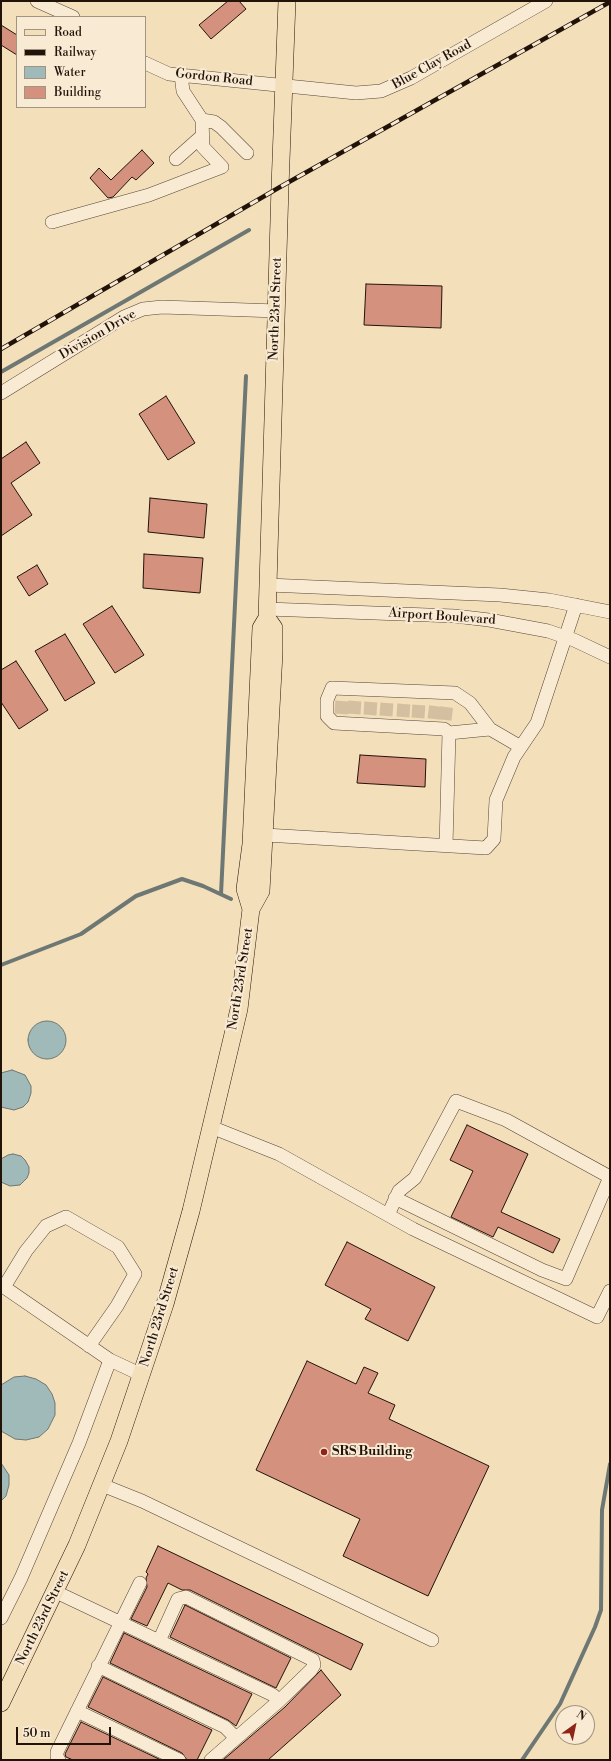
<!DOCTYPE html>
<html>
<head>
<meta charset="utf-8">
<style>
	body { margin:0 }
	#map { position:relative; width:611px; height:1761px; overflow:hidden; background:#f4dfbb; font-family:"Libre Bodoni",serif }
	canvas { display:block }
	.frame { position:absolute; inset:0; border:2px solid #221309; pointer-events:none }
	.legend { position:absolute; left:16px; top:16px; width:130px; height:92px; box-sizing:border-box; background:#f8ead3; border:1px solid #a29482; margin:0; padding:5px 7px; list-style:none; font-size:12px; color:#221309 }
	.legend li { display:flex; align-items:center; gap:8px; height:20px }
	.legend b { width:20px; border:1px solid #a29482 }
	.north { position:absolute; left:555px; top:1705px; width:40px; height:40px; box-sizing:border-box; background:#f8ead3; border:1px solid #a29482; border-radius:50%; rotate:33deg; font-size:11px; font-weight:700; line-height:16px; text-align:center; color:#221309 }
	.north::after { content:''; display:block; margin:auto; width:14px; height:18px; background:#8f2418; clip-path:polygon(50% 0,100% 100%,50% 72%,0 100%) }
	.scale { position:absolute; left:16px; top:1727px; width:95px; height:18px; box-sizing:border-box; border:2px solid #221309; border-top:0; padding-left:5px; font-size:12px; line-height:14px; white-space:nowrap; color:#221309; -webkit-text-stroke:3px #f8ead3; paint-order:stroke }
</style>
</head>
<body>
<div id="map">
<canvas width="611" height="1761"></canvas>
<div class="frame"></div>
<ul class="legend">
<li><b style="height:5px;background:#f4dfbb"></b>Road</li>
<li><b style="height:5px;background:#221309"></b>Railway</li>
<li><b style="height:11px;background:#9fbab9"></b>Water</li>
<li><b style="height:11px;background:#d3917e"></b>Building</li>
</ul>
<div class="north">N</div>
<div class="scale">50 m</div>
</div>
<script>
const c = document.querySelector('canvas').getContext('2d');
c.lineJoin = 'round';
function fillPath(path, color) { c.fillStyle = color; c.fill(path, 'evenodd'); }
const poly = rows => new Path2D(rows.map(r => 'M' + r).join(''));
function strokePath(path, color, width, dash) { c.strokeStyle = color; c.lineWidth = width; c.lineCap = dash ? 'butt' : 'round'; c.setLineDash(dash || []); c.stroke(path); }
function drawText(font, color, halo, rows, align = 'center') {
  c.font = font + ' "Libre Bodoni",serif'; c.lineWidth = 4; c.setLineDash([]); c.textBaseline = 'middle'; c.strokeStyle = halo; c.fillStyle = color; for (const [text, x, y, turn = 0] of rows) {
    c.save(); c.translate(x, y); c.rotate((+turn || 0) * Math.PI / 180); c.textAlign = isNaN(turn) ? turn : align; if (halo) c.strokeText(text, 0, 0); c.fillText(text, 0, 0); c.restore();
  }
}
const water = poly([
	'28 1040a19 19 0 1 1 38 0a19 19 0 1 1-38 0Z',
	[12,1070,25,1075,31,1086,31,1093,28,1102,23,1107,14,1110,1,1107,1,1073,12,1070],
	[13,1154,21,1156,25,1160,29,1167,29,1173,27,1178,20,1185,10,1186,1,1182,1,1159,8,1155,13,1154],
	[25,1376,36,1379,46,1385,52,1394,55,1403,55,1415,48,1429,39,1437,26,1440,15,1439,1,1431,1,1385,14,1377,25,1376],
	[1,1463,9,1475,9,1485,6,1496,1,1501,1,1463]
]);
fillPath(water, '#9fbab9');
strokePath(water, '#6d7773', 1);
strokePath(poly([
	[1,372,249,230],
	[221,894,246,376],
	[1,965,81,934,136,896,182,879,203,886,231,899],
	[522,1760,560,1704,595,1627,601,1610,602,1510,610,1464]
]), '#6d7773', 4);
const building = poly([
	[228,1,239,1,246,9,211,39,199,25,228,1],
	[1,25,17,35,17,55,1,45,1,25],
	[142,150,154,163,136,180,132,177,113,197,108,198,90,178,99,168,111,180,142,150],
	[366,284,442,286,441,328,364,325,366,284],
	[166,396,195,443,168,460,139,414,166,396],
	[26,442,40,463,11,483,32,515,1,536,1,459,26,442],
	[150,498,207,504,204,538,148,532,150,498],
	[144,554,203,558,200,593,143,588,144,554],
	[37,565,48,584,29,596,17,577,37,565],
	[112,606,144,655,115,673,83,624,112,606],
	[65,634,95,683,65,701,35,651,65,634],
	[16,661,48,710,19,729,1,702,1,670,16,661],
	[360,755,426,759,425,787,357,783,360,755],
	[467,1125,528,1154,501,1212,560,1239,553,1253,498,1227,493,1237,451,1217,473,1171,450,1160,467,1125],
	[347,1242,435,1287,408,1341,365,1319,371,1309,325,1285,347,1242],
	[307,1361,356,1384,364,1367,378,1373,368,1393,395,1405,389,1419,489,1466,428,1596,343,1556,360,1519,256,1470,307,1361],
	[158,1546,363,1644,351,1670,190,1590,182,1590,168,1583,147,1626,131,1619,147,1587,146,1578,148,1574,146,1572,158,1546],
	[185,1605,291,1658,276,1688,170,1637,185,1605],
	[124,1633,252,1694,236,1726,228,1720,110,1663,124,1633],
	[321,1670,341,1695,268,1760,223,1760,285,1707,321,1670],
	[103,1677,212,1730,197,1760,187,1760,182,1753,88,1707,103,1677],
	[81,1722,161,1760,73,1760,66,1757,65,1754,81,1722]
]);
fillPath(building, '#d3917e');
strokePath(building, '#221309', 1);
strokePath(poly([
	[341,714,342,698],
	[354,714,355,699],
	[370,715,371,699],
	[386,716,387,701],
	[403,717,404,701],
	[418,718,419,702],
	[434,719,436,703],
	[445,720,447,704]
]), '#d4c0a0', 13, [13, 6]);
const minor = poly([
	[37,1,73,17],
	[145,63,169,74,356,93,381,91,411,78,546,1],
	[181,75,183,91,202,120,214,122,221,127,247,153],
	[176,159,203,135],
	[52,222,149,195,222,167,203,147,202,120],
	[1,393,124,317,143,309,162,307,277,311],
	[268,585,500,595,549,600,610,612],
	[267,609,455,616,489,620,548,631,574,640,610,657],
	[449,733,444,729,334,723,327,716,327,700,332,688,455,693,470,703,490,729],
	[265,835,486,848,494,839,496,800,514,757,537,723,576,605],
	[446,846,449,733,490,729,521,747],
	[211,1127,279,1154,413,1229,597,1317,610,1291],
	[388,1215,399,1191,415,1178,456,1101,506,1120,610,1177,566,1279,542,1270,395,1198],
	[1,1285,110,1360,142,1375],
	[4,1287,26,1251,46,1226,66,1217,118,1247,135,1274,117,1306,89,1346],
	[102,1485,142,1501,432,1640],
	[56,1592,273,1695,279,1701],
	[1,1618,21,1578,79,1443,110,1360],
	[159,1641,178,1599,186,1597,313,1660,314,1665,311,1670,279,1701,211,1760],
	[98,1666,225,1727,236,1738],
	[77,1711,179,1760],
	[59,1760,57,1757,57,1752,140,1583]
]);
const major = poly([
	[251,909,245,889,251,844,261,628,267,618,280,187,287,1],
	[1,1703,77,1545,119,1441,165,1304,191,1211,239,1009,251,909,261,891,274,653,274,628,267,618]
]);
strokePath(minor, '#564636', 14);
strokePath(major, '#221309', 18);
strokePath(minor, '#f8ead3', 13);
strokePath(major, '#f4dfbb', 17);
const rail = poly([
	[1,349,280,187,610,2]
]);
strokePath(rail, '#221309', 4.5);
strokePath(rail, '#f8ead3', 3, [9]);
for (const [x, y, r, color] of [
	[324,1452,4,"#8f2418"]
]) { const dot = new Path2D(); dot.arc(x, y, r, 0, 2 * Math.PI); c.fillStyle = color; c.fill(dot); strokePath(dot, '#f8ead3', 1.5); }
drawText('13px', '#221309', '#f8ead3', [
	["Blue Clay Road",432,65,-29],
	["Gordon Road",214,78,6],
	["North 23rd Street",276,309,-88],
	["Division Drive",98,335,-30],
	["Airport Boulevard",442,617,4],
	["North 23rd Street",241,979,-81],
	["North 23rd Street",160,1317,-73],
	["North 23rd Street",43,1618,-64]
]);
drawText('bold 13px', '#221309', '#f8ead3', [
	["SRS Building",332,1452]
], 'left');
</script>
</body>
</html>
